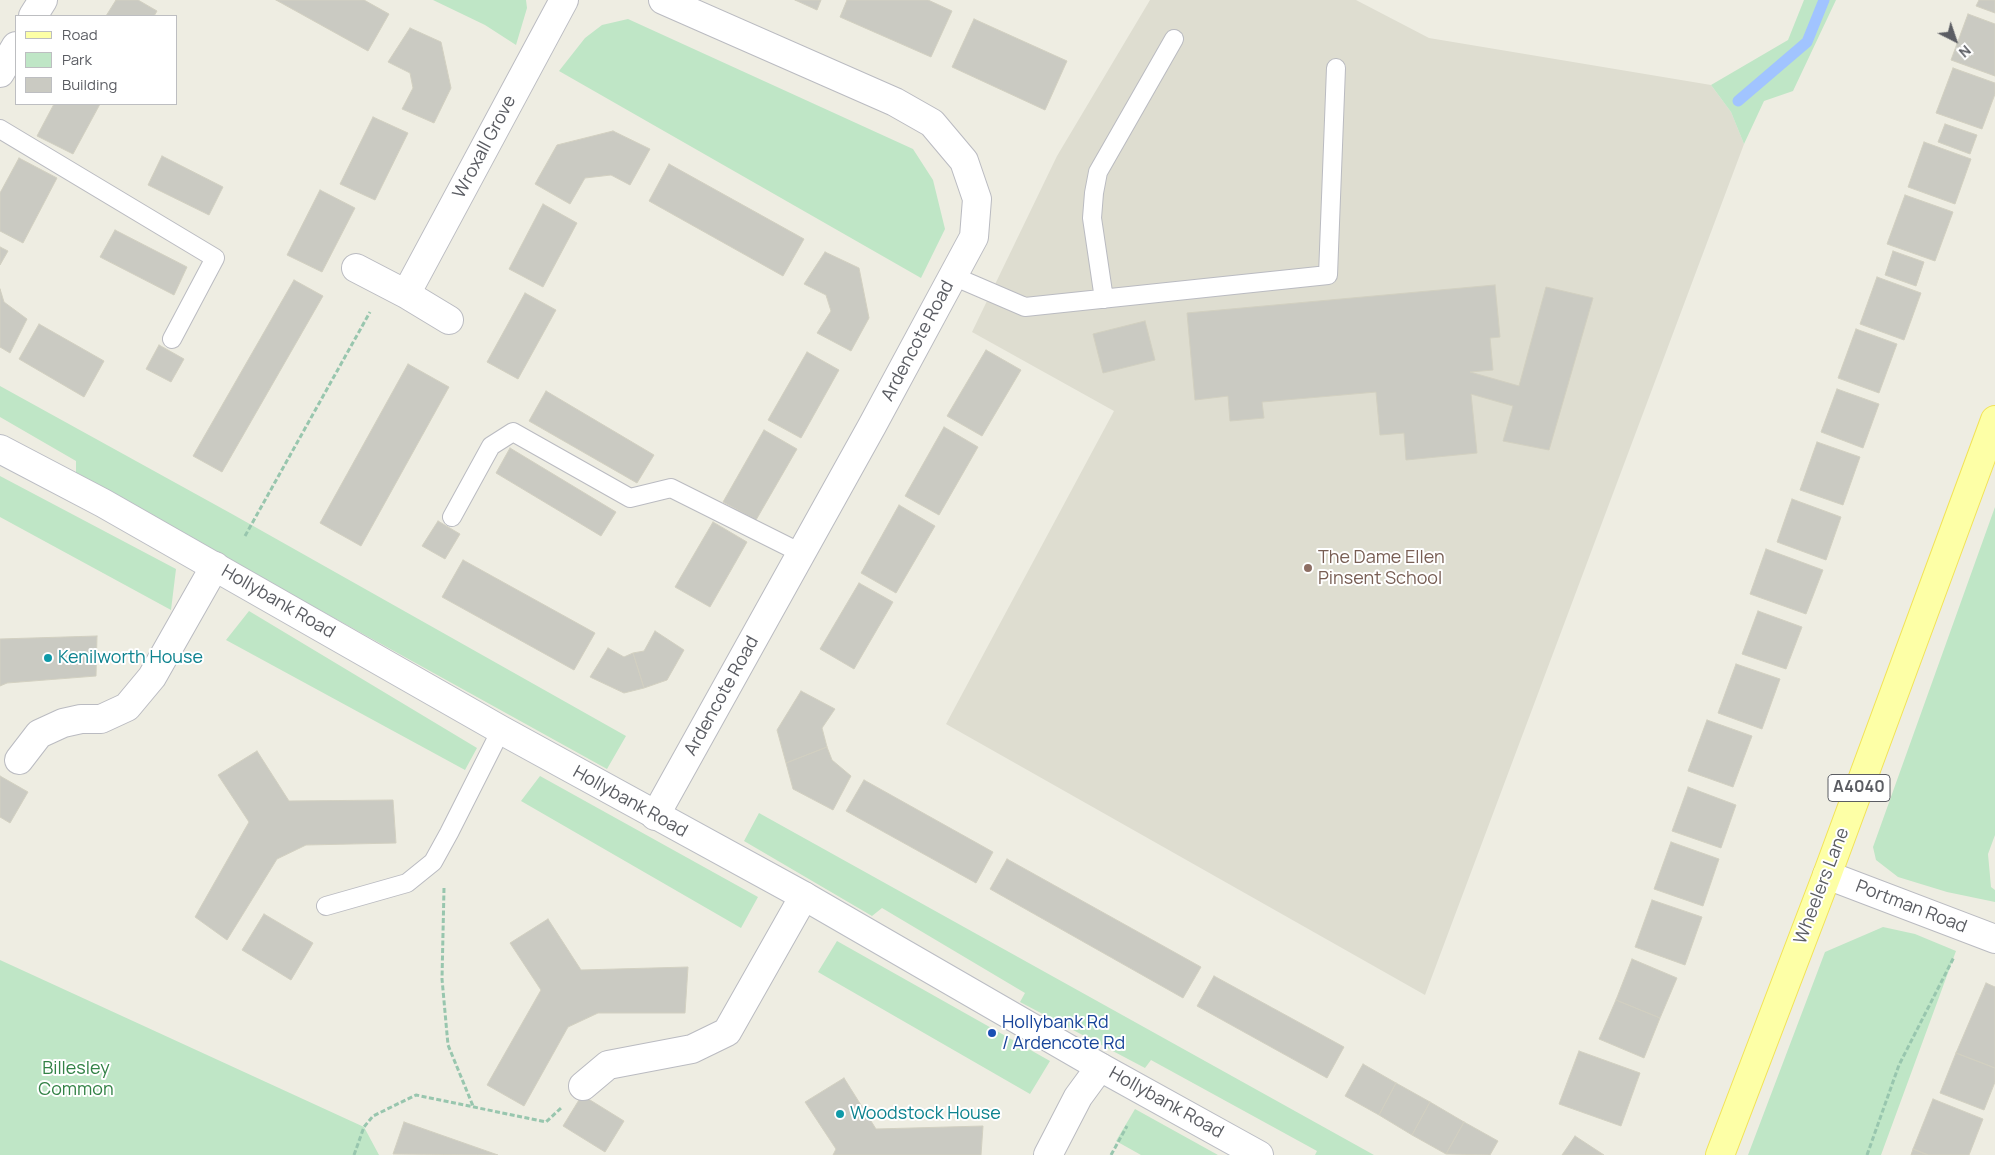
<!DOCTYPE html>
<html>
<head>
<meta charset="utf-8">
<style>
	body { margin:0 }
	#map { position:relative; width:1995px; height:1155px; overflow:hidden; background:#eeede2; font-family:Manrope,sans-serif }
	canvas { display:block }
	.legend { position:absolute; left:15px; top:15px; width:162px; height:90px; box-sizing:border-box; background:#fff; border:1px solid #bdbec1; margin:0; padding:6px 9px; list-style:none; font-size:15px; color:#5b5d63 }
	.legend li { display:flex; align-items:center; gap:10px; height:25px }
	.legend b { width:25px; border:1px solid #bdbec1 }
	.north { position:absolute; left:1930px; top:15px; width:50px; height:50px; -webkit-text-stroke:4px #fff; paint-order:stroke; rotate:139deg; font-size:14px; font-weight:700; line-height:20px; text-align:center; color:#5b5d63 }
	.north::after { content:''; display:block; margin:auto; width:18px; height:22px; background:#5b5d63; clip-path:polygon(50% 0,100% 100%,50% 72%,0 100%) }
</style>
</head>
<body>
<div id="map">
<canvas width="1995" height="1155"></canvas>
<ul class="legend">
<li><b style="height:6px;background:#fdffa6"></b>Road</li>
<li><b style="height:14px;background:#bfe6c6"></b>Park</li>
<li><b style="height:14px;background:#cacac2"></b>Building</li>
</ul>
<div class="north">N</div>
</div>
<script>
const c = document.querySelector('canvas').getContext('2d');
c.lineJoin = 'round';
function fillPath(path, color) { c.fillStyle = color; c.fill(path, 'evenodd'); }
const poly = rows => new Path2D(rows.map(r => 'M' + r).join(''));
function strokePath(path, color, width, dash) { c.strokeStyle = color; c.lineWidth = width; c.lineCap = dash ? 'butt' : 'round'; c.setLineDash(dash || []); c.stroke(path); }
function drawText(font, color, halo, rows, align = 'center') {
  c.font = font + ' Manrope,sans-serif'; c.lineWidth = 4; c.setLineDash([]); c.textBaseline = 'middle'; c.strokeStyle = halo; c.fillStyle = color; for (const [text, x, y, turn = 0] of rows) {
    c.save(); c.translate(x, y); c.rotate((+turn || 0) * Math.PI / 180); c.textAlign = isNaN(turn) ? turn : align; if (halo) c.strokeText(text, 0, 0); c.fillText(text, 0, 0); c.restore();
  }
}
fillPath(poly([
	[1150,0,1356,0,1429,38,1711,85,1731,112,1744,144,1425,995,946,724,1114,411,972,332,1057,156]
]), '#deddd0');
fillPath(poly([
	[433,0,526,0,527,8,516,45,485,25],
	[1804,0,1836,0,1793,91,1764,101,1744,144,1731,112,1711,85,1788,40],
	[628,19,913,149,933,180,945,229,921,278,559,71,585,38,602,25],
	[0,386,232,514,626,736,607,769,76,475,76,461,0,417],
	[0,476,176,569,171,610,0,517],
	[1995,507,1995,835,1988,854,1991,887,1995,890,1995,902,1947,892,1898,877,1876,860,1873,847],
	[249,611,477,748,465,770,226,640],
	[540,776,758,897,741,928,521,801],
	[759,813,1374,1155,1315,1155,1317,1151,1151,1060,1145,1068,1020,1002,1025,993,882,908,872,916,744,841],
	[1883,927,1915,934,1956,951,1881,1155,1748,1155,1825,952],
	[837,941,1050,1061,1030,1094,818,972],
	[0,960,364,1127,379,1155,0,1155],
	[1135,1109,1218,1155,1141,1155,1116,1141]
]), '#bfe6c6');
strokePath(poly([
	[1738,101,1807,42,1824,0]
]), '#a1c4ff', 11);
const building = poly([
	[116,0,138,0,157,11,154,16,106,16,116,0],
	[276,0,364,0,389,14,368,51,276,0],
	[795,0,821,0,817,10,795,0],
	[847,0,928,0,952,11,931,57,840,17,847,0],
	[1979,0,1995,0,1995,13,1976,6,1979,0],
	[1968,14,1995,24,1995,76,1951,60,1968,14],
	[974,19,1067,61,1045,110,952,67,974,19],
	[410,28,441,42,451,88,434,123,402,109,413,88,410,73,388,62,410,28],
	[1953,68,1995,83,1995,94,1982,129,1936,113,1953,68],
	[54,104,100,104,73,154,37,136,54,104],
	[373,117,408,133,375,200,340,184,373,117],
	[1945,124,1977,135,1970,154,1938,142,1945,124],
	[613,131,650,149,630,185,611,175,585,178,570,204,535,184,557,145,613,131],
	[1924,142,1971,159,1955,204,1908,187,1924,142],
	[162,156,223,187,209,215,148,185,162,156],
	[19,158,57,178,23,243,0,231,0,193,19,158],
	[669,164,804,239,783,276,649,201,669,164],
	[320,190,355,208,322,272,287,255,320,190],
	[1905,195,1953,212,1935,261,1887,244,1905,195],
	[543,204,577,223,543,287,509,269,543,204],
	[115,230,187,267,174,295,100,257,115,230],
	[0,247,8,251,0,265,0,247],
	[1893,251,1924,262,1916,286,1885,275,1893,251],
	[825,252,859,268,869,318,851,351,817,333,831,311,826,295,804,284,825,252],
	[1877,277,1921,293,1904,340,1860,324,1877,277],
	[294,280,323,296,222,472,193,456,294,280],
	[1495,285,1500,337,1490,338,1493,370,1470,372,1519,386,1546,287,1593,298,1549,450,1503,441,1513,406,1471,394,1477,453,1406,460,1404,433,1380,435,1376,392,1262,402,1264,418,1230,421,1228,396,1195,400,1187,313,1495,285],
	[0,289,4,302,27,319,10,353,0,347,0,289],
	[525,293,556,310,518,379,487,362,525,293],
	[1145,321,1155,360,1103,373,1093,334,1145,321],
	[39,324,104,361,84,397,19,359,39,324],
	[1856,329,1897,344,1879,393,1838,378,1856,329],
	[159,345,184,359,171,382,146,369,159,345],
	[986,350,1021,370,982,436,947,416,986,350],
	[807,352,839,370,801,438,768,420,807,352],
	[408,364,449,387,361,546,320,523,408,364],
	[1837,389,1879,404,1863,448,1821,432,1837,389],
	[546,391,654,455,637,483,529,421,546,391],
	[944,427,978,447,939,515,905,496,944,427],
	[764,430,797,449,756,520,723,502,764,430],
	[1817,442,1860,457,1843,505,1800,490,1817,442],
	[510,448,616,512,601,536,496,473,510,448],
	[1792,499,1841,517,1826,560,1777,542,1792,499],
	[899,505,935,526,896,593,861,573,899,505],
	[438,521,460,534,445,559,422,546,438,521],
	[713,522,747,542,710,607,675,587,713,522],
	[1766,549,1823,570,1806,614,1750,594,1766,549],
	[463,560,595,633,574,670,442,597,463,560],
	[859,583,893,602,854,669,820,649,859,583],
	[1758,611,1802,627,1786,669,1742,654,1758,611],
	[655,631,684,650,667,680,644,688,633,653,644,651,655,631],
	[97,636,96,676,7,683,0,686,0,639,97,636],
	[608,648,624,657,633,653,644,688,624,693,590,677,608,648],
	[1736,664,1780,679,1762,729,1718,713,1736,664],
	[801,691,835,709,822,728,827,747,786,763,777,730,801,691],
	[1707,720,1752,736,1733,787,1688,771,1707,720],
	[827,747,832,760,851,776,833,810,793,789,786,763,827,747],
	[257,751,289,801,393,800,396,843,306,845,277,859,227,940,195,917,249,822,218,775,257,751],
	[0,776,28,792,10,823,0,817,0,776],
	[864,780,993,852,976,883,846,811,864,780],
	[1688,787,1736,805,1721,848,1672,831,1688,787],
	[1671,842,1719,859,1703,906,1654,889,1671,842],
	[1007,859,1201,967,1183,998,990,889,1007,859],
	[1652,900,1702,917,1685,965,1635,947,1652,900],
	[264,914,313,943,291,980,242,950,264,914],
	[548,919,581,970,688,967,685,1013,598,1013,568,1027,524,1106,487,1085,541,990,510,943,548,919],
	[1632,959,1677,978,1660,1018,1616,1000,1632,959],
	[1214,976,1344,1047,1327,1078,1197,1006,1214,976],
	[1986,983,1995,987,1995,1068,1956,1053,1986,983],
	[1616,1000,1660,1018,1644,1058,1599,1039,1616,1000],
	[1579,1051,1640,1073,1621,1126,1559,1104,1579,1051],
	[1956,1053,1995,1068,1995,1082,1984,1110,1940,1093,1956,1053],
	[1363,1064,1396,1083,1379,1115,1345,1096,1363,1064],
	[844,1078,876,1129,983,1126,981,1155,833,1155,836,1149,805,1102,844,1078],
	[1396,1083,1430,1102,1412,1135,1379,1115,1396,1083],
	[582,1095,624,1121,605,1152,563,1126,582,1095],
	[1933,1099,1983,1119,1969,1155,1928,1155,1913,1149,1933,1099],
	[1430,1102,1464,1122,1446,1154,1412,1135,1430,1102],
	[404,1122,498,1155,393,1154,404,1122],
	[1464,1122,1498,1141,1490,1155,1446,1154,1464,1122],
	[1575,1136,1604,1155,1562,1155,1575,1136],
	[1913,1149,1928,1155,1911,1155,1913,1149]
]);
fillPath(building, '#cacac2');
strokePath(building, '#d2d0c1', 1);
const lane = poly([
	[0,129,215,258,172,339],
	[953,276,1025,307,1328,275,1336,68],
	[1104,299,1092,218,1094,193,1098,172,1174,39],
	[452,517,491,446,513,432,630,498,671,488,801,553],
	[326,906,407,883,433,862,449,833,501,730]
]);
const street = poly([
	[33,16,43,0],
	[0,73,16,46],
	[356,268,406,294,449,320],
	[406,294,564,0],
	[19,760,39,734,63,723,81,719,101,719,127,707,152,677,215,566],
	[655,816,872,426,974,237,977,199,964,161,932,123,895,102,663,0],
	[1827,875,1995,939],
	[583,1086,608,1065,692,1049,727,1032,804,896],
	[1048,1155,1078,1097,1100,1067]
]);
const secondary = poly([
	[0,449,103,503,501,730,804,896,1100,1067,1259,1155]
]);
const primary = poly([
	[1720,1155,1827,875,1995,420]
]);
strokePath(lane, '#babbc1', 20);
strokePath(street, '#babbc1', 30);
strokePath(secondary, '#bbbdc4', 30);
strokePath(primary, '#f2e357', 30);
strokePath(poly([
	[245,536,370,312],
	[444,888,442,979,448,1045,473,1106],
	[354,1155,364,1127,373,1116,416,1095,546,1122,561,1108],
	[1111,1155,1127,1126],
	[1867,1155,1899,1065,1954,957]
]), '#98c6ae', 3, [5, 2.5]);
strokePath(lane, '#fff', 18);
strokePath(street, '#fff', 28);
strokePath(secondary, '#fff', 28);
strokePath(primary, '#fdffa6', 28);
for (const [x, y, r, color] of [
	[1308,568,5,"#8d6e63"],
	[48,658,5,"#0f9aa8"],
	[992,1033,5,"#1a4fb4"],
	[840,1114,5,"#0f9aa8"]
]) { const dot = new Path2D(); dot.arc(x, y, r, 0, 2 * Math.PI); c.fillStyle = color; c.fill(dot); strokePath(dot, '#fff', 2); }
for (const [x, y, w] of [
	[1859,788,62]
]) { const box = new Path2D(); box.roundRect(x - w / 2, y - 13.5, w, 27, 4); c.fillStyle = '#fff'; c.fill(box); strokePath(box, '#5b5d63', 1); }
drawText('bold 16px', '#5b5d63', null, [
	["A4040",1859,788]
]);
drawText('18px', '#5b5d63', '#fff', [
	["Wroxall Grove",485,147,-62],
	["Ardencote Road",918,341,-62],
	["Hollybank Road",278,602,30],
	["Ardencote Road",722,696,-61],
	["Hollybank Road",630,802,29],
	["Wheelers Lane",1822,886,-69],
	["Portman Road",1911,907,21],
	["Hollybank Road",1166,1103,29]
]);
drawText('18px', '#785e54', '#fff', [
	["The Dame Ellen",1318,558],
	["Pinsent School",1318,579]
], 'left');
drawText('18px', '#0d838f', '#fff', [
	["Kenilworth House",58,658],
	["Woodstock House",850,1114]
], 'left');
drawText('18px', '#164399', '#fff', [
	["Hollybank Rd",1002,1023],
	["/ Ardencote Rd",1002,1044]
], 'left');
drawText('18px', '#338246', '#fff', [
	["Billesley",76,1069],
	["Common",76,1090]
]);
</script>
</body>
</html>
